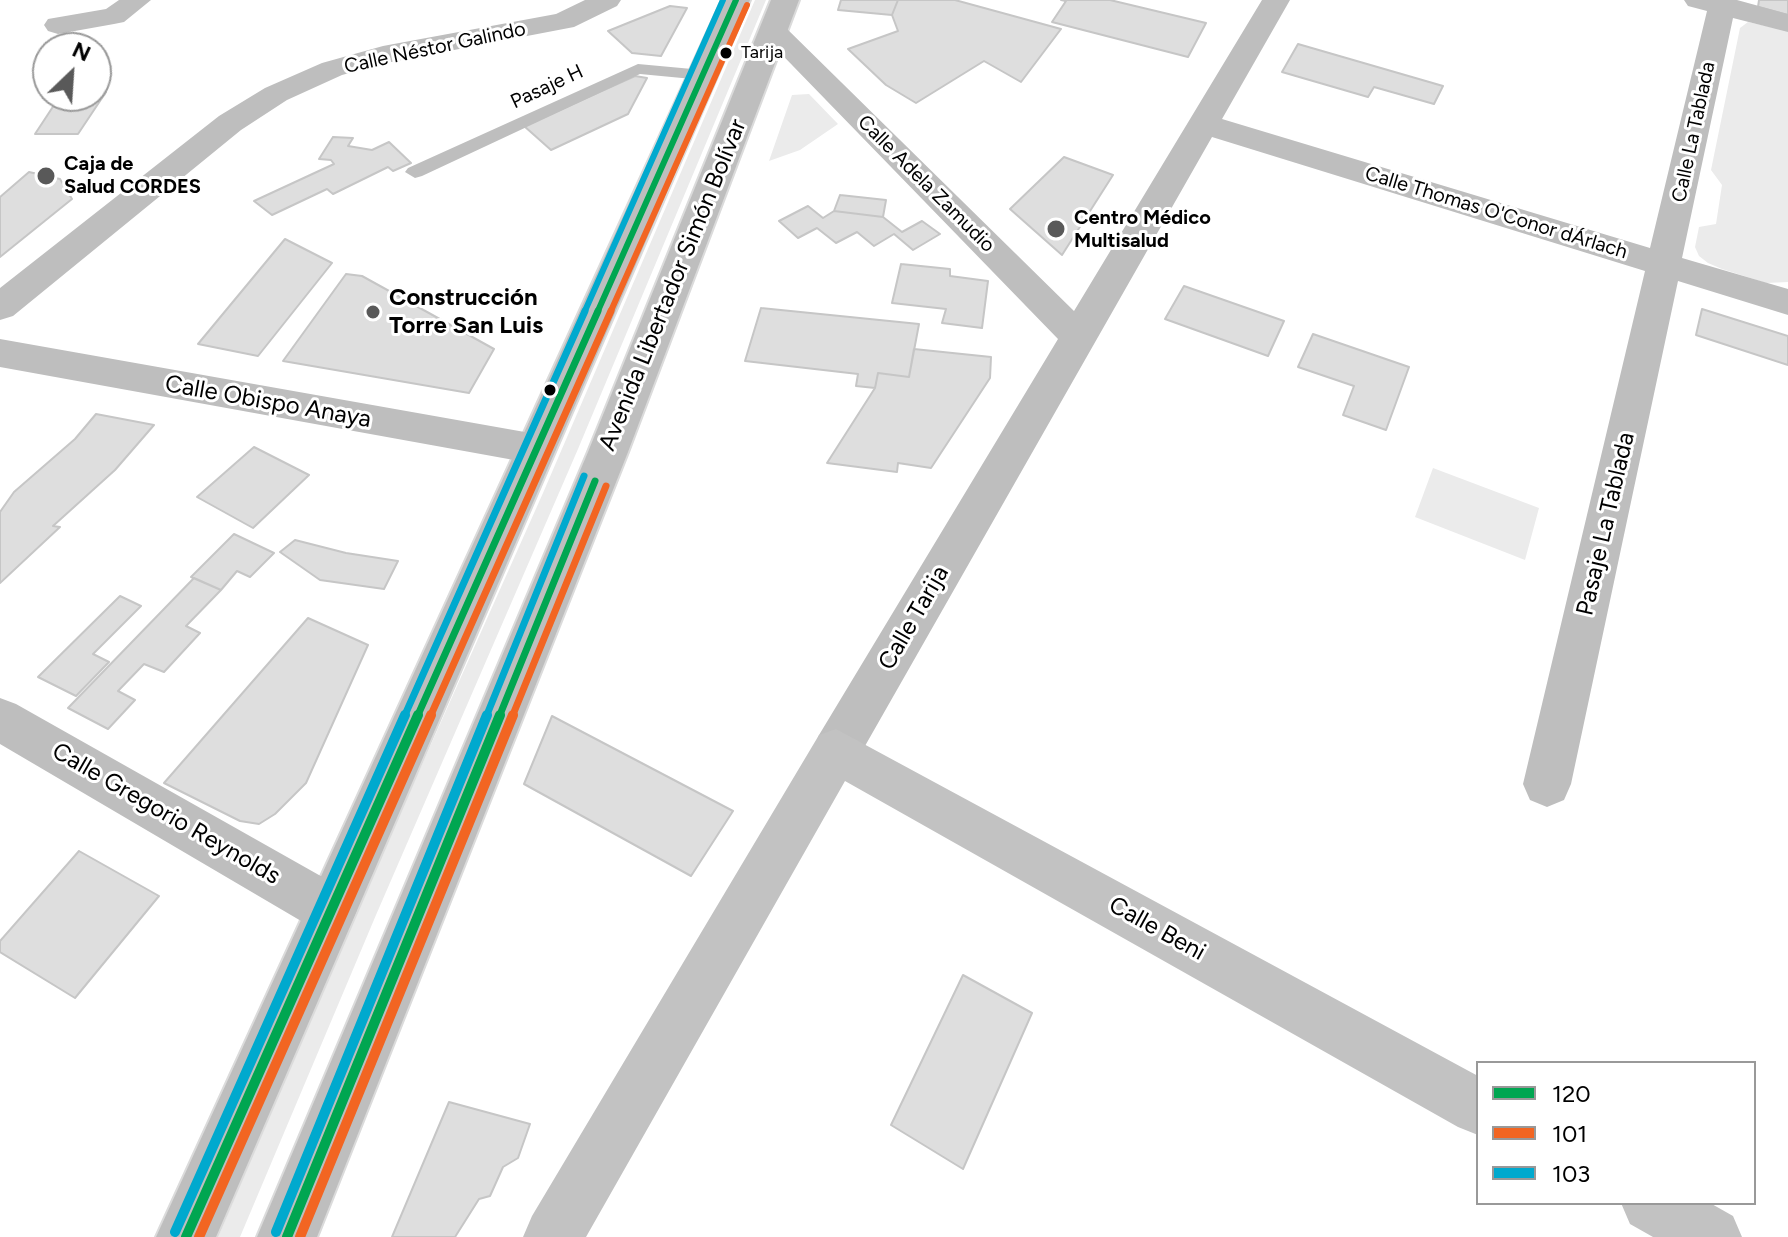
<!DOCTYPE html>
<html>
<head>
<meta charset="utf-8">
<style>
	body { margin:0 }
	#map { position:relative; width:1788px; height:1237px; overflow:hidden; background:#fff; font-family:Figtree,sans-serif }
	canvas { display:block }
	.legend { position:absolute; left:1476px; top:1061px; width:280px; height:144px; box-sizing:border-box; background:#fff; border:2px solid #999; margin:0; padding:10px 14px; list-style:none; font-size:24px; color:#000 }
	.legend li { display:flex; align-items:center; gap:16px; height:40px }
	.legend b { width:40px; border:2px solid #999 }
	.north { position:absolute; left:32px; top:32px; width:80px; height:80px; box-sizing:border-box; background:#fff; border:2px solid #999; border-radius:50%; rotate:25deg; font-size:22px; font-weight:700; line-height:32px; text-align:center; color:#000 }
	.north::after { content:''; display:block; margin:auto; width:28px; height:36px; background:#595959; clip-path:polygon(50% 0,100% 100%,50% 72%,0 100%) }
</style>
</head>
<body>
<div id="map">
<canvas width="1788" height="1237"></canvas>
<ul class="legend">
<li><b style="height:10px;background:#00a651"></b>120</li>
<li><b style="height:10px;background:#f26522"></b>101</li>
<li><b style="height:10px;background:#00a9ce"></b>103</li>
</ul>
<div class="north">N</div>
</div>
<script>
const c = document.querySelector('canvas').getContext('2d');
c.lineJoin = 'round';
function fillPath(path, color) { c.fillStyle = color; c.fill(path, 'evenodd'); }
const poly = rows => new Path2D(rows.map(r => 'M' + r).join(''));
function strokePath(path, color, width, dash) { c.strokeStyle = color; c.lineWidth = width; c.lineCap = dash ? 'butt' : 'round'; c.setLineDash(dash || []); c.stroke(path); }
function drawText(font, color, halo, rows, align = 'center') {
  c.font = font + ' Figtree,sans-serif'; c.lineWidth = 6; c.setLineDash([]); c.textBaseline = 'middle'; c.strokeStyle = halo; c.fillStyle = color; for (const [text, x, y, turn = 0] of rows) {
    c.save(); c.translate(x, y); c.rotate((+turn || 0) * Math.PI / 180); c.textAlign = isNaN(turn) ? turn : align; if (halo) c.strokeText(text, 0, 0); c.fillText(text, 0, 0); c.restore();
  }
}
fillPath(poly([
	[755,0,766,0,578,449,376,915,240,1237,218,1237,354,917,543,493],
	[1748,22,1788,31,1788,282,1766,283,1722,269,1708,263,1699,256,1695,247,1699,227,1716,224,1722,185,1711,170,1740,28],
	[809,94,838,124,800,150,769,161,792,95],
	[1433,468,1539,508,1525,560,1415,517]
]), '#ebebeb');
const building = poly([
	[841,0,898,0,892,15,838,10,841,0],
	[898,0,955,0,1061,29,1021,82,984,61,916,103,886,85,848,49,898,31,892,15,898,0],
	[1061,0,1110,0,1206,23,1188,57,1052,22,1066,1,1061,0],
	[1759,0,1788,0,1788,15,1758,7,1759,0],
	[670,6,687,8,661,56,632,53,608,31,670,6],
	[1298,44,1443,86,1434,104,1374,87,1368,97,1282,72,1298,44],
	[635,76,647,78,628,114,551,150,524,126,635,76],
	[96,92,106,92,78,134,35,134,60,96,96,96,96,92],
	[333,137,353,138,348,146,372,150,389,142,411,163,393,171,388,167,333,194,327,189,272,215,254,201,334,164,331,160,319,159,333,137],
	[1064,157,1113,175,1062,255,1010,209,1064,157],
	[29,172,60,179,72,199,0,257,0,197,29,172],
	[840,195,886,200,883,217,834,211,840,195],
	[808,206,823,218,834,211,883,217,902,232,922,221,940,234,913,250,894,234,874,246,857,232,836,243,817,228,798,238,779,221,808,206],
	[285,239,332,263,258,356,198,344,285,239],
	[901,264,950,269,950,276,988,281,982,328,942,323,946,309,892,303,901,264],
	[346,274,362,276,494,349,469,393,283,361,346,274],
	[1184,286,1284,321,1268,356,1165,319,1184,286],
	[761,308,919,324,909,377,878,373,875,388,856,386,858,374,745,361,761,308],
	[1702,309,1788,336,1788,365,1696,335,1702,309],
	[1313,334,1409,367,1386,430,1343,415,1354,386,1298,367,1313,334],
	[914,349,991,357,990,378,931,468,898,463,897,472,827,463,875,388,878,373,909,377,914,349],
	[96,414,154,425,115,470,53,526,60,527,0,583,0,512,14,492,75,439,96,414],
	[254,447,309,475,253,528,197,497,254,447],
	[234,534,274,553,250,577,237,571,221,590,191,577,234,534],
	[295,540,346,553,398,561,384,589,320,580,280,552,295,540],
	[194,578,221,590,186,626,200,633,164,672,144,664,118,691,135,700,108,729,68,708,194,578],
	[120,596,141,606,93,654,109,662,76,696,38,677,120,596],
	[308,618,368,645,306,783,275,814,259,824,240,821,164,783,308,618],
	[552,716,733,811,691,876,524,784,552,716],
	[79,851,159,896,75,998,0,952,0,941,79,851],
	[963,975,1032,1013,963,1169,891,1125,963,975],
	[449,1102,530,1124,518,1158,503,1167,490,1196,479,1199,455,1237,392,1237,449,1102]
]);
fillPath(building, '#dedede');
strokePath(building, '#c6c6c6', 2);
const primary = poly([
	[722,0,750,0,216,1237,156,1237,722,0],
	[771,0,799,0,628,452,317,1237,257,1237,588,452,771,0]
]);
strokePath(primary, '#dbdbdb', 4);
fillPath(poly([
	[638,64,703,70,712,75,703,80,640,74,422,176,415,178,405,172,408,168,638,64]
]), '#bebebe');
fillPath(poly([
	[119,0,151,0,124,22,114,24,58,34,48,31,44,25,48,19,106,9,119,0],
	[585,0,621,0,617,6,574,27,386,63,342,75,287,100,241,130,13,316,0,320,0,288,219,116,265,88,322,63,383,46,556,14,585,0],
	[1262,0,1290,0,1222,119,1650,248,1707,11,1688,6,1684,0,1737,0,1788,14,1788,32,1733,18,1682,258,1788,289,1788,315,1678,281,1571,784,1564,800,1547,807,1530,800,1523,784,1645,271,1212,137,853,767,836,773,819,767,812,751,819,735,1058,339,759,31,763,25,773,22,783,25,1074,311,1262,0],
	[0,339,536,434,550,438,556,449,550,460,536,464,0,367,0,339],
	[0,698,16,704,349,892,357,910,349,928,331,936,313,928,0,744,0,698]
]), '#bebebe');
fillPath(poly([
	[836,729,1478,1076,1478,1135,1458,1127,845,781,586,1237,523,1237,532,1216,819,735,836,729],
	[1621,1203,1710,1203,1733,1216,1742,1237,1653,1237,1630,1224,1621,1203]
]), '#c2c2c2');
fillPath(primary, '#bebebe');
strokePath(poly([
	[597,313,736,0]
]), '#00a651', 6);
strokePath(poly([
	[417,717,598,311],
	[499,717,595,481]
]), '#00a651', 7);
strokePath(poly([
	[186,1237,418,715],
	[287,1237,500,715]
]), '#00a651', 10);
strokePath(poly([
	[610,313,747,5]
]), '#f26522', 6);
strokePath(poly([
	[430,717,611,311],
	[512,717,606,486]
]), '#f26522', 7);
strokePath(poly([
	[199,1237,431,715],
	[300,1237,513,715]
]), '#f26522', 10);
strokePath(poly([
	[584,313,723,0]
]), '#00a9ce', 6);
strokePath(poly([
	[404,717,585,311],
	[486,717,584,476]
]), '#00a9ce', 7);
strokePath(poly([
	[175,1232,405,715],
	[276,1232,487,715]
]), '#00a9ce', 10);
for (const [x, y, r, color] of [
	[726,53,7,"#000"],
	[46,176,10,"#595959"],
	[1056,229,10,"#595959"],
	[373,312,8,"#595959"],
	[550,390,7,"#000"]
]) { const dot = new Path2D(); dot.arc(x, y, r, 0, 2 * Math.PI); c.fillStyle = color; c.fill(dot); strokePath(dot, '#fff', 3); }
drawText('18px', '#000', '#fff', [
	["Tarija",741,53]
], 'left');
drawText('20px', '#000', '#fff', [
	["Calle Néstor Galindo",435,48,-12],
	["Pasaje H",547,87,-25],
	["Calle La Tablada",1694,132,-78],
	["Calle Adela Zamudio",926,184,45],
	["Calle Thomas O'Conor dÁrlach",1496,213,17]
]);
drawText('bold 20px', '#000', '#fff', [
	["Caja de",64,164],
	["Salud CORDES",64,187],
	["Centro Médico",1074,218],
	["Multisalud",1074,241]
], 'left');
drawText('24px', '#000', '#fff', [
	["Avenida Libertador Simón Bolívar",673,285,-68],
	["Calle Obispo Anaya",268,402,10],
	["Pasaje La Tablada",1606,524,-77],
	["Calle Tarija",914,618,-60],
	["Calle Gregorio Reynolds",166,814,30],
	["Calle Beni",1157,929,29]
]);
drawText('bold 24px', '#000', '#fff', [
	["Construcción",389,298],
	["Torre San Luis",389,326]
], 'left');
</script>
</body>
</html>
